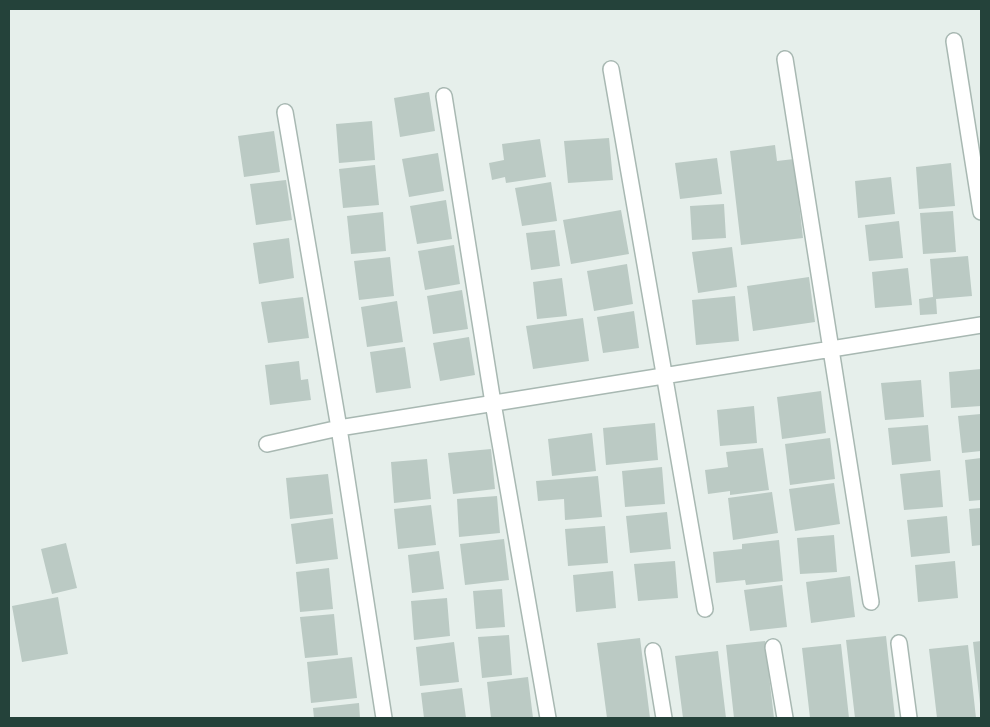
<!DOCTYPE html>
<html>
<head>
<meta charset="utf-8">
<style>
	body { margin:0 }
	#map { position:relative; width:990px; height:727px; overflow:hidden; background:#e6efeb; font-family:"Varela Round",sans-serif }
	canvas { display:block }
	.frame { position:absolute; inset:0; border:10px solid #24423a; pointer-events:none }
</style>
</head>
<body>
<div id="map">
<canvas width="990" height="727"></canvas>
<div class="frame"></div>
</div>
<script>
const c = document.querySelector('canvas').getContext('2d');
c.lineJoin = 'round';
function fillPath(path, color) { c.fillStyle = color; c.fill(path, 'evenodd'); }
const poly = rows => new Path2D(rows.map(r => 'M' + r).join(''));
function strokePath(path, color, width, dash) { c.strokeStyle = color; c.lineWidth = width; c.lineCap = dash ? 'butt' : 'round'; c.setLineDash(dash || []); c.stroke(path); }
fillPath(poly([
	[429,92,435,131,400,137,394,98],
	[372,121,375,160,339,163,336,124],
	[274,131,280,172,244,177,238,136],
	[609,138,613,180,568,183,564,141],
	[540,139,546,177,506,183,505,177,492,180,489,163,504,160,502,144],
	[775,145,777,161,794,159,803,238,741,245,730,151],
	[438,153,444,191,409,197,402,159],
	[717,158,722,194,680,199,675,163],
	[951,163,955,206,919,209,916,167],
	[375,165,379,205,343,208,339,169],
	[891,177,895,214,858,218,855,181],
	[286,180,292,220,256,225,250,184],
	[551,182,557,221,522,226,515,188],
	[446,200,452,239,417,244,410,206],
	[724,204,726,238,692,240,690,206],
	[621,210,629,254,571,264,563,220],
	[953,211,956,252,923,254,920,213],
	[383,212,386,251,351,254,347,216],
	[899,221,903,258,869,261,865,225],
	[555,230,560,266,531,270,526,233],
	[289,238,294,278,259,284,253,243],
	[454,245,460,284,425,290,418,251],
	[732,247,737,287,698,293,692,252],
	[968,256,972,296,936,299,937,314,920,315,919,299,933,297,930,259],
	[390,257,394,296,359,300,354,261],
	[627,264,633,304,594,311,587,271],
	[908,268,912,305,875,308,872,272],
	[809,277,815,322,753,331,747,286],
	[562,278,567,316,537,319,533,282],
	[462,290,468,329,433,334,427,296],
	[735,296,739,341,696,345,692,300],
	[303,297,309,338,268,343,261,302],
	[397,301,403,342,367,347,361,307],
	[634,311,639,348,603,353,597,317],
	[583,318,589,361,533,369,526,326],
	[469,337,475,375,440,381,433,343],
	[405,347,411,388,376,393,370,352],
	[299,361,301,380,308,379,311,400,270,405,265,365],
	[981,369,981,406,951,408,949,372],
	[921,380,924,417,885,420,881,383],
	[821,391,826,433,782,439,777,397],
	[754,406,757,443,720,446,717,410],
	[981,414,981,451,962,453,958,416],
	[655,423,658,460,606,465,603,428],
	[928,425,931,461,892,465,888,428],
	[592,433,596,471,552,476,548,439],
	[830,438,835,479,790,485,785,444],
	[763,448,769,490,730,495,730,491,708,494,705,470,728,467,726,452],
	[491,449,495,489,453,494,448,453],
	[981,458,981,500,969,501,965,460],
	[427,459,431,499,394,503,391,462],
	[662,467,665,504,625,507,622,471],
	[940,470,943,507,904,510,900,474],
	[328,474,333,514,290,519,286,478],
	[598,476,602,517,565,520,564,499,538,501,536,481],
	[834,483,840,524,795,531,789,489],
	[772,492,778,533,733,540,728,498],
	[497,496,500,533,459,537,457,499],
	[431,505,436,545,398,549,394,509],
	[981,508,981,545,972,546,969,509],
	[667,512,671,549,630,553,626,516],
	[947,516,950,553,911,557,907,520],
	[333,518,338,559,296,564,291,524],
	[605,526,608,563,568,566,565,529],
	[834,535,837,572,800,574,797,538],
	[504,539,509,580,465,585,460,544],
	[779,540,783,581,746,585,745,580,716,583,713,552,742,549,742,544],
	[66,543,77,588,52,594,41,549],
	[439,551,444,589,412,593,408,555],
	[675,561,678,598,638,601,634,564],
	[955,561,958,598,918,602,915,565],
	[329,568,333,609,300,612,296,572],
	[613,571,616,608,576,612,573,575],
	[850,576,855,617,811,623,806,582],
	[782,585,787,627,750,631,744,590],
	[502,589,505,627,476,629,473,591],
	[58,597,68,654,22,662,12,606],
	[447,598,450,636,414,640,411,601],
	[334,614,338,655,305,658,300,617],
	[509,635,512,675,482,678,478,637],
	[886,636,895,718,855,718,846,640],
	[640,638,650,718,607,718,597,643],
	[765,641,774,718,734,718,726,645],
	[981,641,981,704,980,704,973,642],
	[454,642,459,682,420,686,416,647],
	[841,644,849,718,810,718,802,648],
	[968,645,976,718,937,718,929,649],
	[718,651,726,718,683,718,675,656],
	[352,657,357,698,311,703,307,662],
	[528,677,533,718,491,718,487,682],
	[462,688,466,718,424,718,421,693],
	[359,703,360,718,314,718,313,708]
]), '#bbcac4');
const street = poly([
	[954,41,981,212],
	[785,59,871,602],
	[611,69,705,609],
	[444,96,493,403,548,718],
	[285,112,339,428,384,718],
	[267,444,339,428,981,325],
	[899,643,909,718],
	[773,647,785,718],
	[653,651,664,718]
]);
strokePath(street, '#a8b8b2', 18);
strokePath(street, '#fff', 15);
</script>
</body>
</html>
